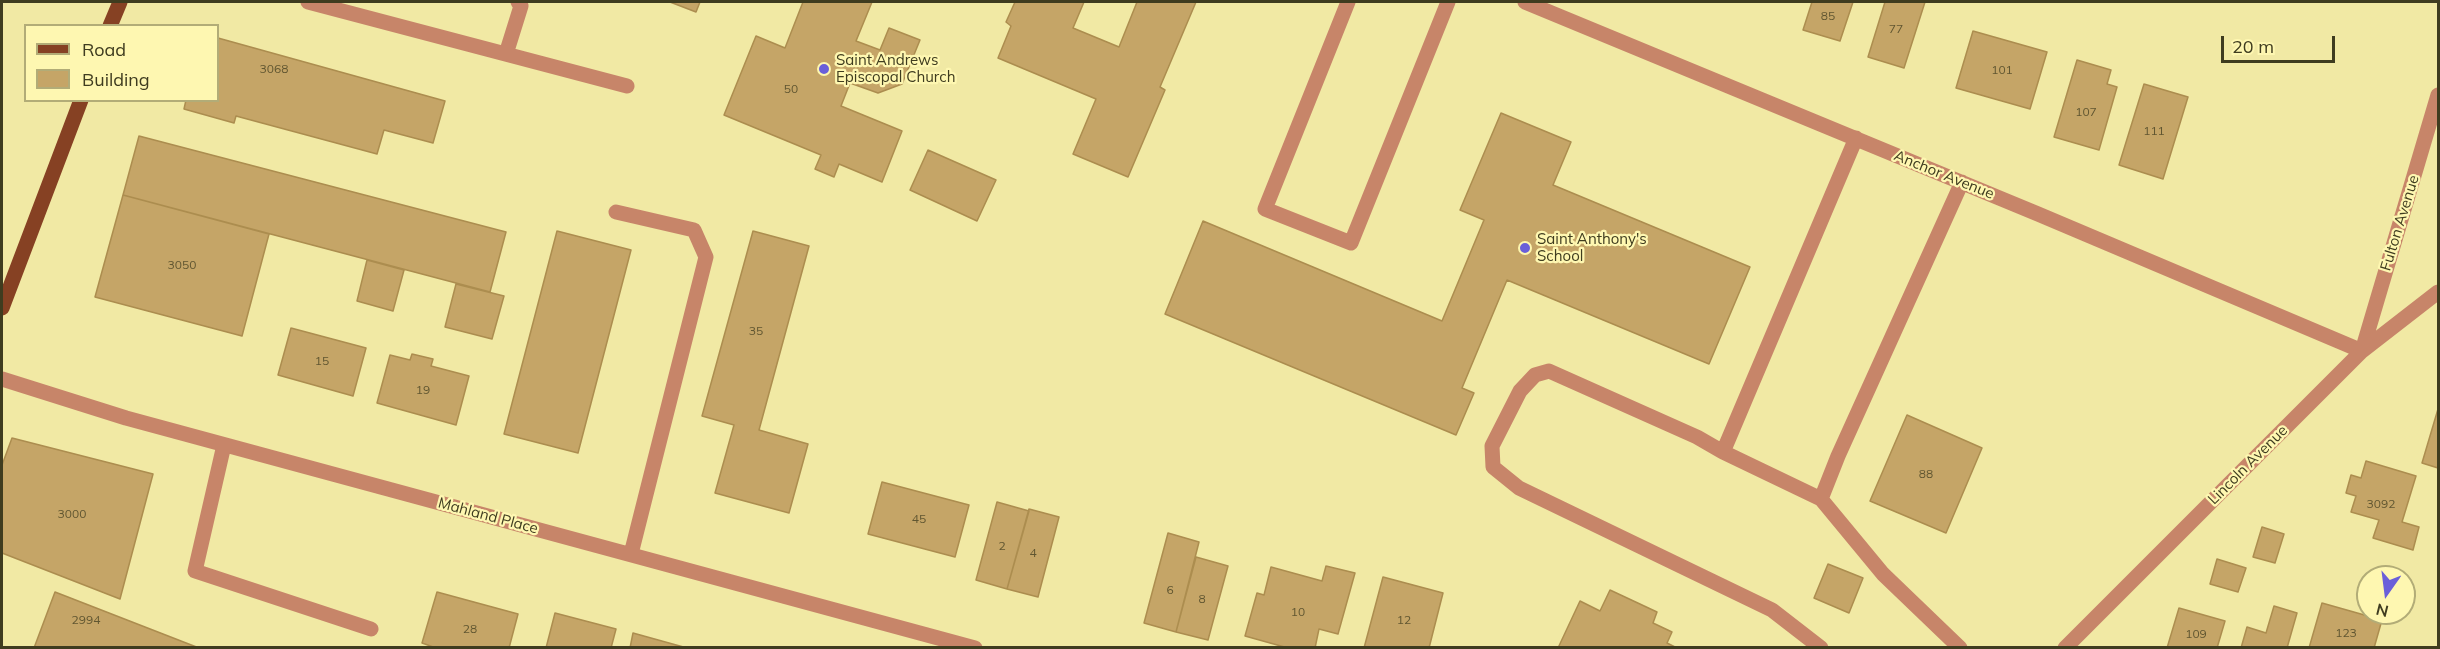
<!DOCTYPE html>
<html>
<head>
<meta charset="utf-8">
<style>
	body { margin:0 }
	#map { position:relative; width:2440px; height:649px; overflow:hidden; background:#f1e9a4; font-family:Mulish,sans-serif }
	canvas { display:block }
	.frame { position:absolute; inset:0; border:3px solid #3f3c1f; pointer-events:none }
	.legend { position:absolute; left:24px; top:24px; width:195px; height:78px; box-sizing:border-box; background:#fef7b1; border:2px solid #b2ac77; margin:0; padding:8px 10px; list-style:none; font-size:18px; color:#3f3c1f }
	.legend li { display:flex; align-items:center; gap:12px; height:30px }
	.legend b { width:30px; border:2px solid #b2ac77 }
	.north { position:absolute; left:2356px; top:565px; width:60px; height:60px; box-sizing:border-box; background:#fef7b1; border:2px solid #b2ac77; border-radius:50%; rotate:194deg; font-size:16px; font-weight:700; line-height:24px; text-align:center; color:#3f3c1f }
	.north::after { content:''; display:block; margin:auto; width:21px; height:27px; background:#6a5fd9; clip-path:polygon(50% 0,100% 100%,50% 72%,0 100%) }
	.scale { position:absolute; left:2221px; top:36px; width:114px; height:27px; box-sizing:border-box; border:3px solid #3f3c1f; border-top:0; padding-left:8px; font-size:18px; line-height:21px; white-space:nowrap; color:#3f3c1f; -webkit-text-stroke:4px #fef7b1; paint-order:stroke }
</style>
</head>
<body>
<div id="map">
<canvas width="2440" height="649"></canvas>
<div class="frame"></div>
<ul class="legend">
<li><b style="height:8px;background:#864123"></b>Road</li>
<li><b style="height:16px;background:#c5a567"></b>Building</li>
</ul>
<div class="north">N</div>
<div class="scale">20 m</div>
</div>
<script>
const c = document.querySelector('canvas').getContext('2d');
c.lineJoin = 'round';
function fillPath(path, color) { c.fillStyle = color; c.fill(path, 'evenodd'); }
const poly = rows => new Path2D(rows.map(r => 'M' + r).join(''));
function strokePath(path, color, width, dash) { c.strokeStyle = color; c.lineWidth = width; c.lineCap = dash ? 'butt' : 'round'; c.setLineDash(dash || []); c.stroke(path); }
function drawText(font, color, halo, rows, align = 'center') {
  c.font = font + ' Mulish,sans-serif'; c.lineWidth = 4.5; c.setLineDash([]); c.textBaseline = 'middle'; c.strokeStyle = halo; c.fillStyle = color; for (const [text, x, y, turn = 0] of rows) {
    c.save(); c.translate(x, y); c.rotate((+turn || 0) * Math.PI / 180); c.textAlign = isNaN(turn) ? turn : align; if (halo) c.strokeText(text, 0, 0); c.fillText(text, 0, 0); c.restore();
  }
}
const building = poly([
	[670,2,700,2,696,12,670,2],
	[803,2,872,2,856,41,880,50,889,28,920,40,902,84,878,93,850,83,841,106,902,131,882,182,839,164,834,177,815,169,821,155,724,115,756,36,785,48,803,2],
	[1015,2,1084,2,1073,28,1119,47,1137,2,1196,2,1160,87,1165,90,1128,177,1073,154,1096,99,998,58,1011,26,1006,22,1015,2],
	[1812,2,1853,2,1840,41,1803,30,1812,2],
	[1885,2,1925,2,1904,68,1868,57,1885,2],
	[1973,31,2047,52,2030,109,1956,88,1973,31],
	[218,38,445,101,433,143,384,130,377,154,236,116,234,123,184,109,186,100,218,100,218,38],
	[2077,60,2111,70,2107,84,2117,87,2099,150,2054,137,2077,60],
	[2144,84,2188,97,2163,179,2119,165,2144,84],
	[1501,113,1571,142,1553,185,1750,267,1709,364,1507,280,1462,388,1474,393,1456,435,1165,314,1203,221,1442,321,1484,220,1460,210,1501,113],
	[139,136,506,232,490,292,123,195,139,136],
	[928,150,996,180,977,221,910,190,928,150],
	[123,195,269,234,242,336,95,297,123,195],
	[557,231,631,250,578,453,504,434,557,231],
	[753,231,809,246,759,430,808,444,789,513,715,493,734,425,702,416,753,231],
	[367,260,404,270,393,311,357,301,367,260],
	[456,284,504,296,492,339,445,327,456,284],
	[291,328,366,348,353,396,278,375,291,328],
	[412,354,433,359,431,366,469,376,456,425,377,403,390,355,410,360,412,354],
	[2438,409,2438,468,2422,463,2438,409],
	[1907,415,1982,448,1946,533,1870,501,1907,415],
	[12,438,153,474,120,599,2,553,2,465,12,438],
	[2366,461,2416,476,2402,522,2419,527,2413,550,2373,538,2379,520,2351,512,2356,496,2346,493,2351,475,2361,478,2366,461],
	[882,482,969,505,955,557,868,534,882,482],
	[997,502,1029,511,1007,589,976,580,997,502],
	[1029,509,1059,517,1038,597,1007,589,1029,509],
	[2262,527,2284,534,2275,563,2253,557,2262,527],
	[1168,533,1199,542,1176,632,1144,623,1168,533],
	[1196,557,1228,566,1208,640,1176,632,1196,557],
	[2217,559,2246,568,2238,592,2210,584,2217,559],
	[1828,564,1863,578,1849,613,1814,598,1828,564],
	[1326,566,1355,573,1338,634,1319,629,1315,648,1288,648,1245,636,1257,593,1264,595,1271,567,1322,581,1326,566],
	[1383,577,1443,593,1429,648,1364,648,1383,577],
	[1610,590,1657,612,1653,623,1672,632,1667,643,1677,648,1558,648,1580,601,1600,611,1610,590],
	[55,592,199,648,34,648,55,592],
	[437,592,518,614,509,648,436,648,422,643,437,592],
	[2322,603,2382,620,2374,648,2309,648,2322,603],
	[2274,606,2297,613,2287,648,2241,648,2247,627,2266,633,2274,606],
	[2179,608,2225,621,2217,648,2167,648,2179,608],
	[555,613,616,629,611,648,546,648,555,613],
	[633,633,687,648,630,648,633,633]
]);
fillPath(building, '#c5a567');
strokePath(building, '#ac8d4f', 1.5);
strokePath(poly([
	[308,2,627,86],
	[1348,2,1265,209,1351,243,1448,2],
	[1525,2,2038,214,2362,351,2438,95],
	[506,54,521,6,518,2],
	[616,212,694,230,706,257,631,554],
	[2,379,126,418,975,648],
	[224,445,195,571,371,629],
	[1723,452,1821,499],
	[1821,648,1772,610,1519,488,1493,467,1492,446,1520,391,1535,375,1549,371,1697,437,1723,452,1856,138],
	[1960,648,1883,574,1821,499,1838,456,1962,182],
	[2065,648,2362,351,2438,292]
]), '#c78569', 15);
strokePath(poly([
	[110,26,120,2],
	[2,308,81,100]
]), '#864123', 15);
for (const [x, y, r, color] of [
	[824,69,6,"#6a5fd9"],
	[1525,248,6,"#6a5fd9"]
]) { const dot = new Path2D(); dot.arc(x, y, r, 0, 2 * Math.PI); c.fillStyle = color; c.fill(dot); strokePath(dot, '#fef7b1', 2); }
drawText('12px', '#605631', null, [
	["85",1828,16],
	["77",1896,29],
	["3068",274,69],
	["101",2002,70],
	["50",791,89],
	["107",2086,112],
	["111",2154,131],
	["3050",182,265],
	["35",756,331],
	["15",322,361],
	["19",423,390],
	["88",1926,474],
	["3092",2381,504],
	["3000",72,514],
	["45",919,519],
	["2",1002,546],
	["4",1033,553],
	["6",1170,590],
	["8",1202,599],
	["10",1298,612],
	["2994",86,620],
	["12",1404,620],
	["28",470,629],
	["123",2346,633],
	["109",2196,634]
]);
drawText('15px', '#3f3c1f', '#fef7b1', [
	["Saint Andrews",836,60],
	["Episcopal Church",836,77],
	["Saint Anthony's",1537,239],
	["School",1537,256]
], 'left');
drawText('15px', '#3f3c1f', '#fef7b1', [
	["Anchor Avenue",1944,175,22],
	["Fulton Avenue",2400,223,-73],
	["Lincoln Avenue",2248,465,-45],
	["Mahland Place",488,516,15]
]);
</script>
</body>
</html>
